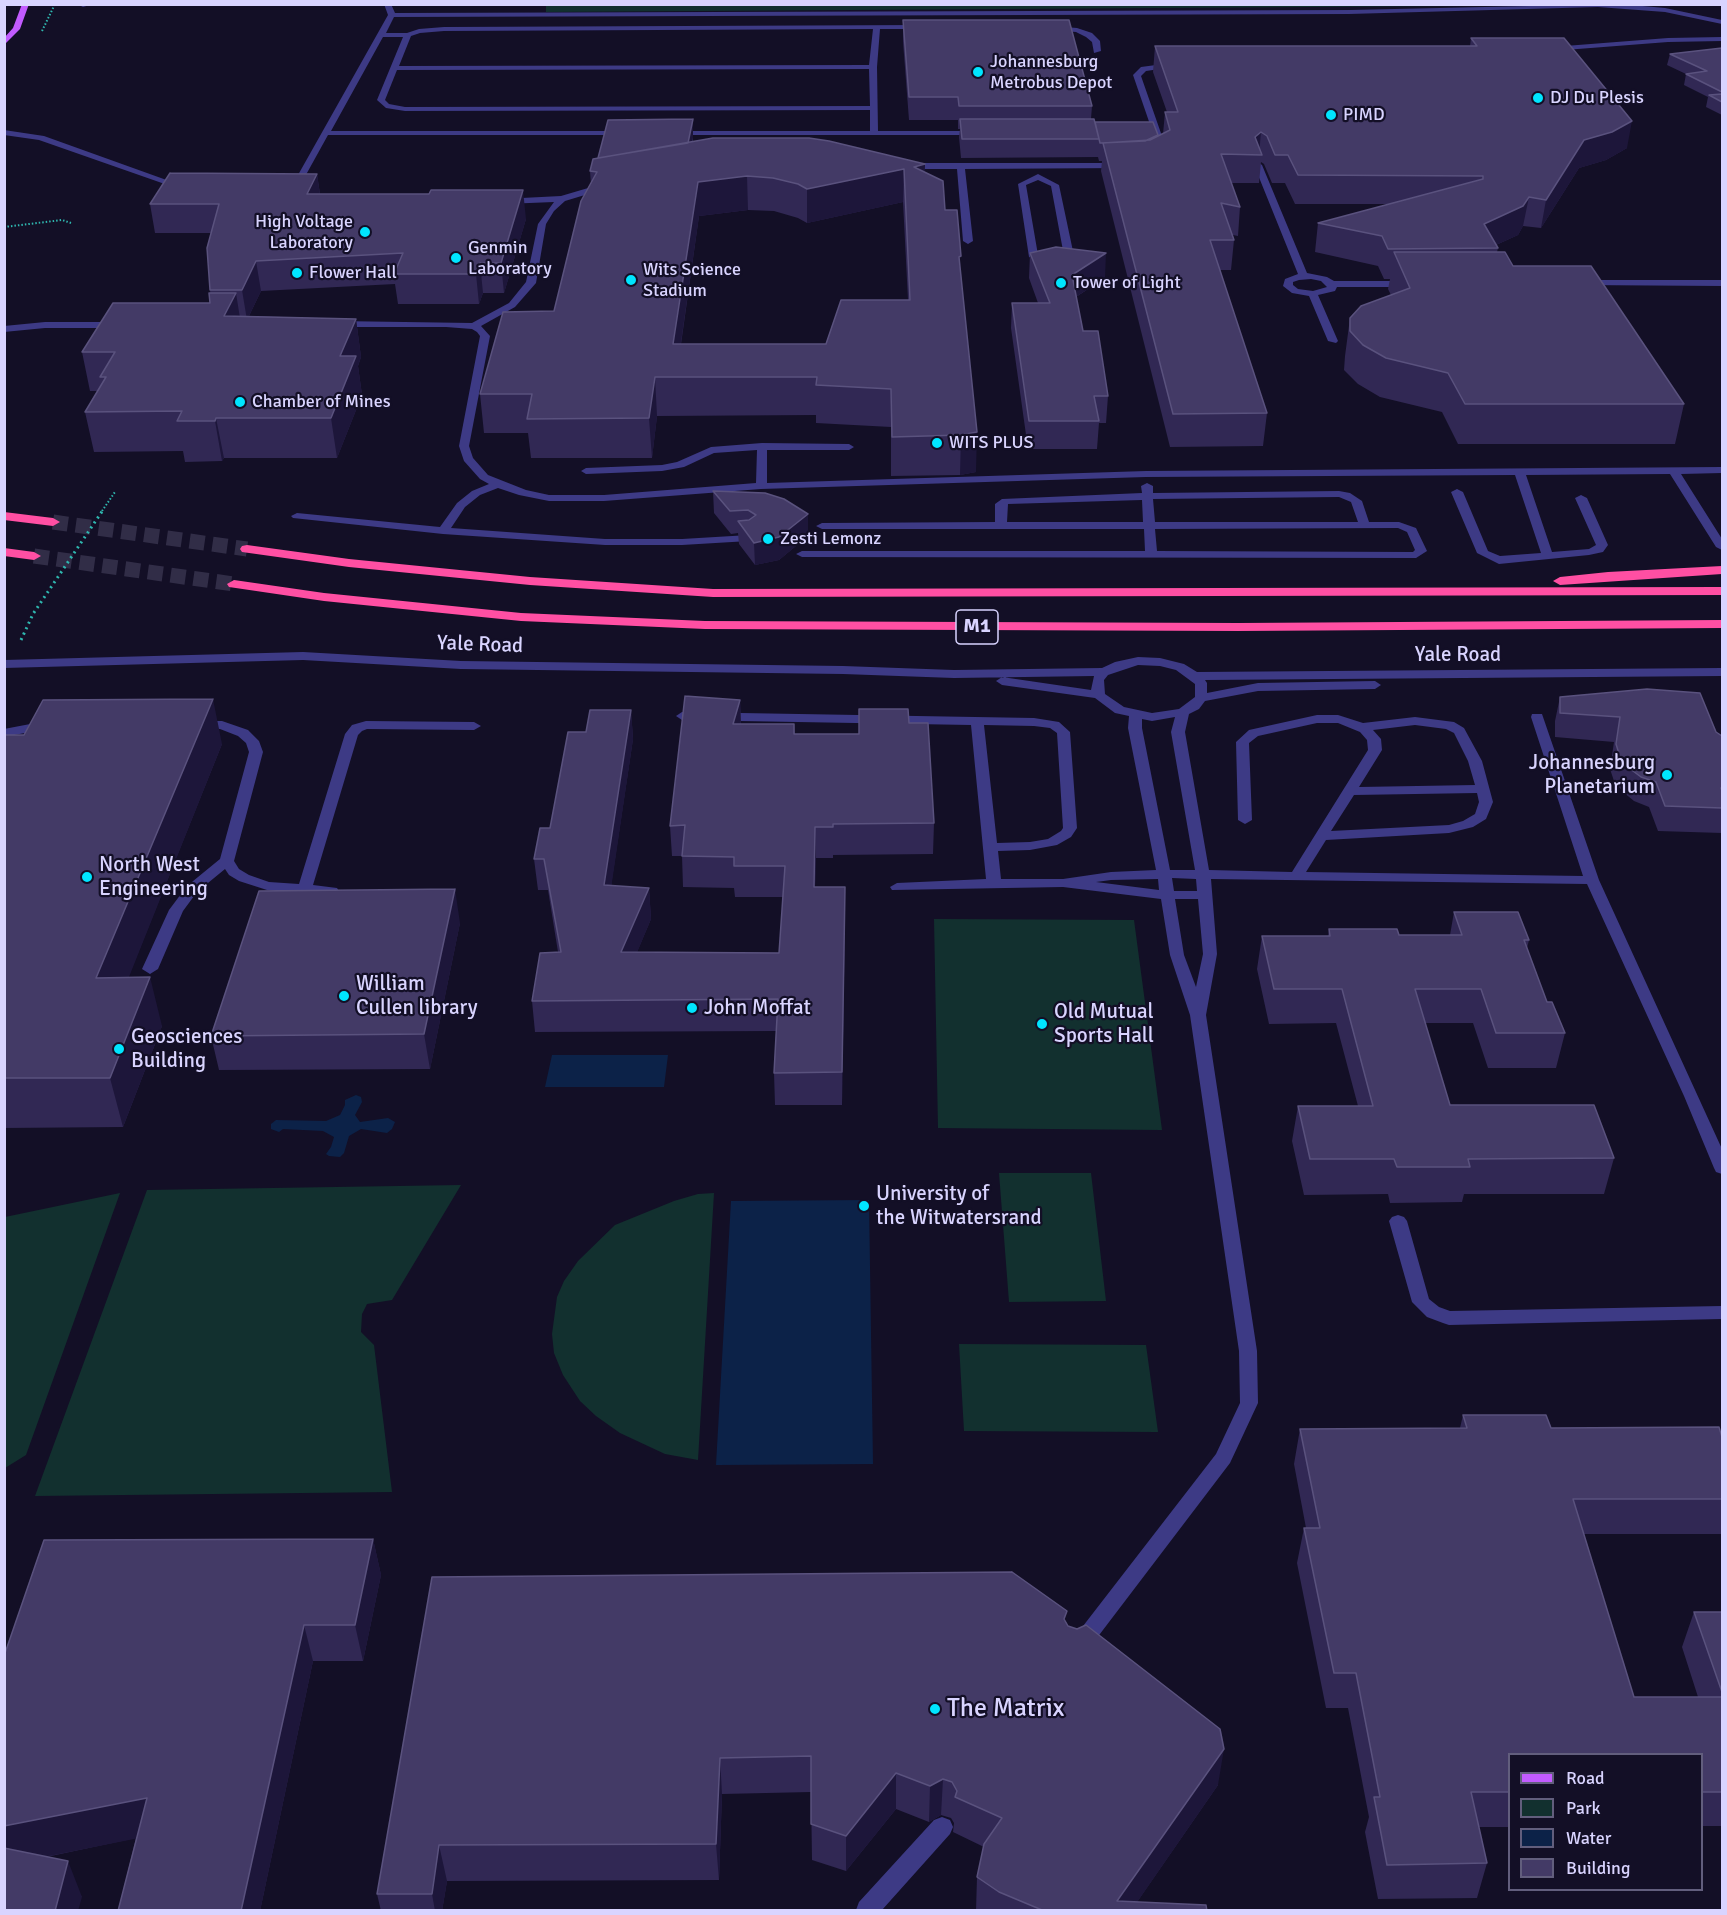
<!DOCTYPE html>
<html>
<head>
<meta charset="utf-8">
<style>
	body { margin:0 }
	#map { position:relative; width:1727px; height:1915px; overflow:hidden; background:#130f26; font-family:Signika,sans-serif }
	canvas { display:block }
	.frame { position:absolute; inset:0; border:6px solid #d9d4ff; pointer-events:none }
	.legend { position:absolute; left:1508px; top:1753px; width:195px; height:138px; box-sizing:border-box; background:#130f26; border:2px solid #625e7d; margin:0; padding:8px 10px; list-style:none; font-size:18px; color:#d9d4ff }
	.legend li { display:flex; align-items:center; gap:12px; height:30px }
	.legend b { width:30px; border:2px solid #625e7d }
</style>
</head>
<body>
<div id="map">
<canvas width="1727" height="1915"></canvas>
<div class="frame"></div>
<ul class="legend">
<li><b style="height:8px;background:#c25bff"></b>Road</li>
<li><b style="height:16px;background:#12302f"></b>Park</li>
<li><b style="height:16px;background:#0c2248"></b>Water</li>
<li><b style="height:16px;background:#433a66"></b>Building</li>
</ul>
</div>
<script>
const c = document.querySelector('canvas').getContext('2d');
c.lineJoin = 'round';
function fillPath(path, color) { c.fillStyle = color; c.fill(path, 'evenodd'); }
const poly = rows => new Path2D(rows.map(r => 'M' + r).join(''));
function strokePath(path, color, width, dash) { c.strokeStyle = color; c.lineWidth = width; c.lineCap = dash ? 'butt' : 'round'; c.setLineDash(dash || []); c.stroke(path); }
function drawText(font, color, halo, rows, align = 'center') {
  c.font = font + ' Signika,sans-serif'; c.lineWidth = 4.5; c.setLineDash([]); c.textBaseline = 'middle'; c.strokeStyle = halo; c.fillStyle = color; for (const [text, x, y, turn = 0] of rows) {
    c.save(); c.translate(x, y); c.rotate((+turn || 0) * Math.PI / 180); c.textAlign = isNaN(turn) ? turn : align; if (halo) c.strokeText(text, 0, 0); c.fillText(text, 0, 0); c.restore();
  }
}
fillPath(poly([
	[546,4,1617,5,546,12],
	[934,919,1134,920,1162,1130,938,1128],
	[999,1173,1091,1173,1106,1301,1009,1302],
	[461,1185,392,1300,367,1304,362,1314,361,1332,374,1345,392,1492,35,1496,147,1190],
	[120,1193,26,1455,5,1468,5,1217],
	[714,1193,698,1460,665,1454,620,1433,596,1416,580,1401,563,1375,554,1353,552,1334,557,1297,564,1281,578,1261,615,1225,674,1201,698,1194],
	[959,1344,1146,1345,1158,1432,964,1431]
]), '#12302f');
fillPath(poly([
	[552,1055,668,1055,664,1087,545,1087],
	[356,1095,361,1097,362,1102,355,1115,360,1122,388,1118,395,1122,392,1129,387,1133,361,1129,349,1136,344,1153,340,1157,329,1156,326,1154,331,1147,334,1137,323,1131,283,1129,279,1132,271,1129,271,1124,276,1120,326,1121,340,1115,345,1105,345,1100],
	[869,1200,873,1464,716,1465,731,1201]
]), '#0c2248');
strokePath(poly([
	[53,522,247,549],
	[34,556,234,584]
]), '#312d47', 15, [15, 8]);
strokePath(poly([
	[42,31,55,4],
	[4,227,62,220,71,223],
	[102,511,115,492]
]), '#2fb8b0', 2, [1.5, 2]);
strokePath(poly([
	[21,640,33,614,103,510]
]), '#2fb8b0', 3, [2, 4]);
fillPath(poly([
	[93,4,83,7,79,5,80,4,93,4],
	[300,4,323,4,320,6,300,4],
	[384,4,391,4,395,13,1349,10,1620,4,1665,8,1722,20,1722,24,1665,12,1598,7,1349,14,394,17,386,33,407,33,419,29,444,27,923,25,926,29,880,29,877,67,878,131,980,131,984,133,980,135,674,135,670,133,674,131,870,131,870,110,405,111,386,108,377,100,403,37,383,37,331,131,623,131,627,133,623,135,328,135,297,191,290,193,289,191,388,15,384,4],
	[873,29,869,65,399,66,411,36,420,33,444,31,873,29],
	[869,69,870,106,405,107,389,104,385,100,397,70,869,69],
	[1052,26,1077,28,1092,33,1100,41,1101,51,1094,53,1092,42,1086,37,1076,32,1049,30,1052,26],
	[1722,37,1722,41,1668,42,1552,51,1548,49,1552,47,1668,38,1722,37],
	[1171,63,1174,63,1174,67,1146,71,1141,76,1163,139,1159,141,1155,139,1133,75,1141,67,1171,63],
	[4,130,44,136,186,187,179,189,39,140,4,135,4,130],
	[1258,162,1262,165,1307,273,1327,277,1334,281,1408,281,1413,284,1408,287,1337,287,1335,291,1318,295,1338,341,1336,343,1328,341,1309,296,1292,293,1283,286,1285,279,1298,274,1254,165,1258,162],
	[1311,279,1321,281,1327,287,1313,291,1298,289,1293,285,1293,282,1299,280,1311,279],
	[1122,163,1125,164,1125,168,965,169,973,241,968,244,963,241,957,169,906,169,902,166,906,163,1122,163],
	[1038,174,1059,185,1074,256,1070,261,1044,263,1029,257,1018,184,1038,174],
	[1038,180,1051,186,1064,256,1038,255,1026,185,1038,180],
	[605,183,609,186,608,188,565,201,554,211,546,224,536,283,515,307,481,326,490,336,469,446,473,458,488,475,526,490,549,495,604,495,756,483,757,450,714,453,684,467,662,471,586,474,581,471,586,468,662,465,677,462,711,447,762,443,849,444,854,447,849,450,767,450,767,483,1146,471,1722,467,1722,473,1681,474,1722,539,1722,550,1716,547,1670,474,1526,475,1552,552,1589,549,1596,545,1575,498,1581,495,1587,498,1608,545,1603,552,1589,555,1499,564,1477,553,1451,492,1457,489,1463,492,1488,551,1500,556,1541,553,1515,475,1146,477,761,489,604,501,549,501,519,495,498,488,480,495,465,507,451,528,605,539,682,539,749,535,755,538,749,541,682,545,605,545,443,534,293,518,291,516,297,513,440,527,457,503,472,491,489,484,480,479,464,461,459,446,480,336,477,332,472,329,446,327,337,327,332,324,337,321,472,323,509,303,526,282,538,224,554,202,505,204,502,203,502,199,561,196,605,183],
	[1582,280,1722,280,1722,286,1579,285,1577,283,1582,280],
	[45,322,118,322,123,325,118,328,45,328,4,332,4,326,45,322],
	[1147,483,1153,486,1153,493,1339,491,1350,493,1362,501,1369,522,1399,522,1416,528,1427,551,1416,558,802,557,796,554,802,551,1145,551,1144,529,822,529,816,526,822,523,995,522,995,504,1002,499,1142,493,1141,486,1147,483],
	[1339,497,1351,502,1358,522,1155,522,1153,499,1339,497],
	[1142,500,1143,522,1007,522,1008,504,1142,500],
	[1398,528,1407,532,1415,550,1413,552,1157,551,1155,529,1398,528],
	[303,652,461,661,843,666,954,670,1102,668,1115,662,1138,657,1160,658,1184,664,1197,672,1722,668,1722,676,1205,680,1207,683,1207,693,1258,683,1375,681,1381,685,1375,689,1258,691,1205,701,1199,709,1189,714,1185,732,1209,870,1292,872,1368,750,1367,740,1360,732,1338,723,1317,723,1258,736,1249,743,1252,820,1245,824,1238,820,1236,742,1249,730,1317,715,1338,715,1363,723,1415,717,1454,722,1464,728,1482,761,1493,802,1486,819,1473,827,1449,833,1326,840,1306,872,1583,876,1531,717,1532,714,1542,714,1599,880,1722,1149,1722,1174,1716,1172,1714,1168,1684,1096,1587,884,1211,879,1217,954,1206,1015,1257,1351,1258,1403,1230,1463,1087,1651,1080,1654,1073,1651,1070,1645,1073,1639,1216,1454,1240,1403,1239,1351,1190,1015,1170,955,1161,899,1063,887,892,890,890,887,897,883,986,879,971,725,682,720,676,716,682,712,1034,718,1059,722,1070,732,1077,828,1071,837,1057,845,1030,850,998,851,1001,879,1063,879,1111,872,1156,870,1128,728,1129,716,1115,713,1095,698,1002,685,996,681,1002,677,1091,690,1094,676,954,678,843,674,461,669,303,660,4,668,4,660,303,652],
	[1138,665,1160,666,1176,670,1195,684,1195,697,1179,709,1152,713,1124,707,1105,694,1104,680,1108,675,1138,665],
	[1175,717,1171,732,1195,870,1170,870,1142,728,1142,719,1152,721,1175,717],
	[984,725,1034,726,1050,728,1057,733,1063,828,1061,831,1048,839,1030,842,997,843,984,725],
	[1415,725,1446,729,1454,733,1468,761,1475,785,1359,787,1382,750,1381,739,1373,730,1415,725],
	[1477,793,1479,802,1475,814,1463,821,1449,825,1331,831,1354,795,1477,793],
	[1172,878,1196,879,1197,891,1174,891,1172,878],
	[1158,879,1159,890,1096,882,1111,880,1158,879],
	[1175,899,1198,899,1203,954,1196,987,1184,955,1175,899],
	[46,721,53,725,51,728,4,737,4,729,46,721],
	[199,721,222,721,248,730,259,741,263,752,234,861,239,869,249,875,269,882,299,884,345,734,352,725,366,721,474,722,481,726,474,730,367,729,362,731,358,735,313,885,337,888,339,891,337,894,304,894,267,890,239,881,229,875,225,869,197,892,183,911,158,969,150,974,142,969,169,910,187,886,220,859,249,752,246,743,238,736,220,729,194,728,192,725,199,721],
	[1398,1215,1404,1217,1407,1221,1429,1299,1439,1307,1450,1311,1722,1306,1722,1319,1449,1325,1443,1323,1427,1317,1412,1302,1389,1221,1392,1217,1398,1215],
	[942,1817,950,1820,953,1827,950,1834,882,1910,856,1910,859,1902,934,1820,942,1817]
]), '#3d3a85');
fillPath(poly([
	[22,4,29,4,20,29,4,45,4,38,13,28,22,4]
]), '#c25bff');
fillPath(poly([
	[4,512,53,518,60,522,53,526,4,520,4,512],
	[247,545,349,559,530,577,713,589,1722,587,1722,595,713,597,530,585,349,567,242,552,240,549,242,546,247,545],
	[4,548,34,552,41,556,34,560,4,556,4,548],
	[1722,566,1722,574,1560,585,1553,581,1560,577,1608,572,1722,566],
	[234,580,324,593,521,613,705,621,1238,623,1722,620,1722,628,1238,631,705,629,521,621,324,601,229,587,227,584,234,580]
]), '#ff4fa3');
fillPath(poly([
	[903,20,1092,106,1091,119,1095,123,1157,137,1163,134,1165,112,1167,112,1153,72,1155,46,1470,46,1471,38,1627,148,1606,160,1579,168,1541,228,1523,226,1518,235,1496,245,1498,248,1497,252,1513,266,1684,404,1675,444,1458,444,1442,412,1380,397,1358,384,1344,370,1345,356,1350,318,1391,295,1388,289,1390,279,1384,279,1378,266,1315,252,1318,223,1389,204,1295,204,1285,183,1272,183,1264,164,1261,162,1259,183,1231,183,1240,207,1238,236,1233,235,1234,240,1231,270,1219,270,1267,413,1263,446,1170,447,1101,171,1102,161,1099,161,1098,157,961,158,959,137,960,129,958,129,958,120,909,120,903,42],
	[1722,48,1722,115,1706,107,1708,97,1684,85,1686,74,1667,65,1670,54],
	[693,137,693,142,925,164,924,172,945,210,961,273,976,472,960,475,891,476,891,427,816,423,816,415,657,416,652,458,531,458,528,433,484,433,480,394,554,311,591,184,590,171],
	[903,202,908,300,826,344,681,344,699,216,748,210,774,211,798,218,807,223],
	[317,174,320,194,526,219,504,293,483,293,479,304,398,304,395,284,261,291,249,316,356,319,361,357,358,366,362,395,337,458,224,458,222,461,185,462,183,451,94,452,85,412,97,391,90,391,82,352,210,303,211,233,155,233,150,204],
	[1030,253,1105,278,1076,297,1083,331,1108,396,1106,423,1099,423,1097,449,1028,449,1011,328,1012,303,1038,303,1029,278],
	[713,491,808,536,779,560,755,565,739,544,738,533,731,534,714,513],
	[1560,697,1716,732,1722,736,1722,833,1658,831,1649,807,1634,801,1623,792,1614,781,1610,769,1614,742,1555,737,1555,721],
	[740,700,741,724,794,724,795,734,859,734,909,723,934,823,933,854,833,855,833,858,816,858,815,887,845,918,842,1105,775,1105,774,1073,776,1031,535,1032,532,1001,558,952,548,890,538,890,534,859,550,828,586,732,631,710,633,739,611,886,649,888,651,919,637,952,779,953,783,897,735,897,734,888,683,887,682,856,672,856,670,826],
	[4,735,222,744,128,978,162,1026,123,1127,4,1128],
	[1454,912,1529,940,1527,948,1547,1002,1565,1033,1556,1068,1488,1068,1473,1023,1425,1023,1450,1105,1614,1158,1604,1194,1464,1194,1462,1202,1390,1203,1388,1194,1304,1195,1292,1141,1298,1106,1358,1106,1336,1023,1269,1024,1257,969,1262,936,1328,936,1329,929,1399,935,1450,935],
	[460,923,430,1069,219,1070,211,1036],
	[1463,1415,1551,1428,1722,1437,1722,1534,1584,1534,1634,1697,1698,1697,1682,1647,1694,1612,1722,1612,1722,1826,1701,1826,1701,1755,1509,1755,1509,1827,1479,1827,1487,1863,1477,1898,1378,1899,1365,1832,1369,1817,1348,1708,1326,1708,1297,1563,1304,1528,1306,1528,1294,1464,1300,1429,1460,1428],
	[373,1539,381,1575,363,1661,313,1661,260,1911,118,1911,136,1838,46,1857,82,1897,4,1911,4,1656],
	[432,1577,1066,1622,1068,1626,1218,1785,1137,1902,1207,1911,976,1911,977,1877,984,1847,953,1832,954,1823,951,1818,941,1815,929,1822,896,1809,846,1871,812,1860,811,1792,722,1794,719,1880,447,1881,442,1911,381,1911,377,1894]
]), '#312854');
fillPath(poly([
	[693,119,693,137,688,165,687,147],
	[1632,121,1627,148,1606,160,1579,168,1541,228,1546,200,1584,140],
	[1261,132,1259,155,1255,137],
	[925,164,924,198,914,167],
	[904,169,903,202,807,223,807,189],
	[317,174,321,202,307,194],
	[747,176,748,210,699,216,676,377,673,344,698,182],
	[523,190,526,219,504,293,501,263],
	[1529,197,1523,226,1518,235,1489,248,1484,224],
	[1106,253,1105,278,1071,300,1072,275],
	[256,261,261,291,247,320,242,290],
	[480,263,483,293,479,304,476,274],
	[236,293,242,331,224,316],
	[356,319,361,357,358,366,362,395,337,458,331,418,340,356],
	[655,377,657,416,652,458,649,418],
	[216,418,224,458,222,461,215,421],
	[977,432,976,472,960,475,961,435],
	[808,514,808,536,779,560,755,565,754,543],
	[213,699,222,744,109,1027,96,978],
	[740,700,741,729,733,724],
	[631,710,633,739,607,916,604,885],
	[815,827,816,858,814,918,814,887],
	[845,887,845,918,842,1105,842,1072],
	[649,888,651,919,624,984,621,952],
	[455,889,460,923,430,1069,424,1034],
	[150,977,162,1026,123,1127,110,1078],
	[373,1539,381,1575,363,1661,355,1625],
	[304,1625,313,1661,260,1911,241,1911],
	[1224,1749,1218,1785,1131,1911,1117,1901],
	[720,1758,722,1794,719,1880,716,1844],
	[896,1773,896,1809,846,1871,846,1836],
	[943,1779,941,1815,929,1822,930,1786],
	[147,1798,159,1834,4,1865,4,1826],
	[439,1845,447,1881,442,1911,435,1911,432,1894],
	[68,1861,82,1897,78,1911,55,1911]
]), '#1d163a');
const building = poly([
	[903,20,1069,20,1092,106,959,106,958,97,909,97,903,20],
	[1471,38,1564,38,1632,121,1612,132,1584,140,1546,200,1529,197,1523,206,1484,224,1498,248,1388,249,1382,236,1318,223,1483,179,1483,176,1298,175,1288,155,1275,155,1267,136,1261,132,1255,137,1262,155,1221,154,1240,207,1221,203,1234,240,1210,240,1267,413,1173,414,1103,143,1150,140,1170,130,1165,112,1178,112,1155,46,1477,46,1471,38],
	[1722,48,1722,92,1686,74,1707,71,1670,54,1722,48],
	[1722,94,1722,102,1709,95,1722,94],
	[693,119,688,143,598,158,608,120,693,119],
	[960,119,1094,119,1099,139,962,139,960,119],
	[1095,122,1153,122,1158,135,1145,141,1100,143,1095,122],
	[713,138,809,138,829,141,925,164,914,167,943,181,945,210,957,210,961,256,959,257,977,432,961,435,892,437,891,389,816,385,817,377,655,377,649,418,527,419,532,394,480,394,503,312,554,311,581,201,597,172,590,171,593,159,713,138],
	[904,169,910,300,841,300,826,344,673,344,698,182,747,176,773,178,798,184,807,189,904,169],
	[170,173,317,174,307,194,429,194,431,190,523,190,501,263,480,263,476,274,394,274,403,253,256,261,242,290,210,290,207,248,219,204,150,204,170,173],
	[1056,247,1106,253,1072,275,1083,331,1098,331,1108,396,1094,396,1099,421,1029,421,1012,303,1050,303,1030,253,1056,247],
	[1394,252,1505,252,1513,266,1591,266,1684,404,1465,404,1448,373,1386,358,1363,345,1350,331,1350,318,1361,306,1410,288,1394,252],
	[209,293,236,293,224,316,356,319,340,356,356,356,331,418,216,418,215,421,177,421,182,411,85,412,106,377,100,377,115,352,82,352,113,303,210,303,209,293],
	[713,491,765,493,784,499,808,514,779,537,754,543,738,521,749,520,756,515,748,510,730,511,713,491],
	[1647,689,1700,693,1716,732,1722,736,1722,787,1721,788,1722,791,1722,808,1665,806,1656,782,1641,777,1629,768,1620,757,1616,744,1620,717,1560,713,1560,697,1647,689],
	[685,696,740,700,733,724,794,724,794,734,859,734,859,709,908,709,909,723,928,723,934,823,833,824,833,827,815,827,814,887,845,887,842,1072,774,1073,778,999,532,1001,540,953,561,952,544,859,534,859,540,828,550,828,568,732,586,732,590,710,631,710,604,885,649,888,621,952,779,953,785,866,734,866,734,857,682,856,685,825,670,826,685,696],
	[213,699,96,978,150,977,110,1078,4,1078,4,735,24,735,43,700,213,699],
	[455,889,424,1034,211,1036,259,891,455,889],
	[1454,912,1518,912,1529,940,1524,940,1547,1002,1552,1002,1565,1033,1496,1033,1481,989,1415,989,1450,1105,1594,1105,1614,1158,1468,1159,1470,1167,1397,1167,1394,1159,1310,1159,1298,1106,1373,1106,1342,989,1274,989,1262,936,1330,936,1329,929,1397,929,1399,935,1462,935,1454,912],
	[1463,1415,1546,1415,1551,1428,1719,1427,1722,1437,1722,1499,1573,1499,1634,1697,1722,1697,1722,1792,1701,1792,1701,1755,1509,1755,1509,1792,1471,1792,1487,1863,1387,1865,1374,1797,1380,1797,1356,1673,1334,1673,1304,1528,1320,1528,1300,1429,1467,1428,1463,1415],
	[373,1539,355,1625,304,1625,241,1911,118,1911,147,1798,4,1826,4,1656,44,1540,373,1539],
	[1012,1572,1067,1611,1064,1619,1068,1626,1077,1629,1086,1625,1220,1729,1224,1749,1117,1901,1206,1905,1207,1911,1050,1911,1042,1910,999,1892,977,1877,984,1844,1002,1818,955,1797,957,1791,952,1782,943,1779,930,1786,896,1773,846,1836,811,1824,811,1756,720,1758,716,1844,439,1845,432,1894,377,1894,432,1577,1012,1572],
	[1694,1612,1722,1612,1722,1692,1694,1612],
	[4,1848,68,1861,55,1911,4,1911,4,1848]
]);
fillPath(building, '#433a66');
strokePath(building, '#5a527e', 1.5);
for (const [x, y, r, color] of [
	[978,72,6,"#00e5ff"],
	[1538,98,6,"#00e5ff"],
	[1331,115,6,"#00e5ff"],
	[365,232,6,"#00e5ff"],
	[456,258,6,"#00e5ff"],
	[297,273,6,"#00e5ff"],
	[631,280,6,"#00e5ff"],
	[1061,283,6,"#00e5ff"],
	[240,402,6,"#00e5ff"],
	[937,443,6,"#00e5ff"],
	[768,539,6,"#00e5ff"],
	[1667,775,6,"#00e5ff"],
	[87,877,6,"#00e5ff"],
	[344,996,6,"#00e5ff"],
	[692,1008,6,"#00e5ff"],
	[1042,1024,6,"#00e5ff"],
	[119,1049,6,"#00e5ff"],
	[864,1206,6,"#00e5ff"],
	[935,1709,6,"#00e5ff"]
]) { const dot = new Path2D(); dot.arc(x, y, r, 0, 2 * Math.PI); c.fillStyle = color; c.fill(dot); strokePath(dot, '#130f26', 2); }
drawText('18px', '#d9d4ff', '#130f26', [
	["Johannesburg",990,62],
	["Metrobus Depot",990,83],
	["DJ Du Plesis",1550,98],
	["PIMD",1343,115],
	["High Voltage",353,222,"right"],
	["Laboratory",353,243,"right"],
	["Genmin",468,248],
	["Laboratory",468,269],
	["Wits Science",643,270],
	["Stadium",643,291],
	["Flower Hall",309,273],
	["Tower of Light",1073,283],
	["Chamber of Mines",252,402],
	["WITS PLUS",949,443],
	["Zesti Lemonz",780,539]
], 'left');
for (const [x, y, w] of [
	[977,627,42]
]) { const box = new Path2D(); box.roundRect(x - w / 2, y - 17, w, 34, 4.5); c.fillStyle = '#130f26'; c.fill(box); strokePath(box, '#d9d4ff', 1.5); }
drawText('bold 20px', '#d9d4ff', null, [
	["M1",977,627]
]);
drawText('21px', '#d9d4ff', '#130f26', [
	["Yale Road",480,645,2],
	["Yale Road",1458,655]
]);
drawText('21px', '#d9d4ff', '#130f26', [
	["Johannesburg",1655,763,"right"],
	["Planetarium",1655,787,"right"],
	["North West",99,865],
	["Engineering",99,889],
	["William",356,984],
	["Cullen library",356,1008],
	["John Moffat",704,1008],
	["Old Mutual",1054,1012],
	["Sports Hall",1054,1036],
	["Geosciences",131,1037],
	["Building",131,1061],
	["University of",876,1194],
	["the Witwatersrand",876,1218]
], 'left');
drawText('26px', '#d9d4ff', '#130f26', [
	["The Matrix",947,1709]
], 'left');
</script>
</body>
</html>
